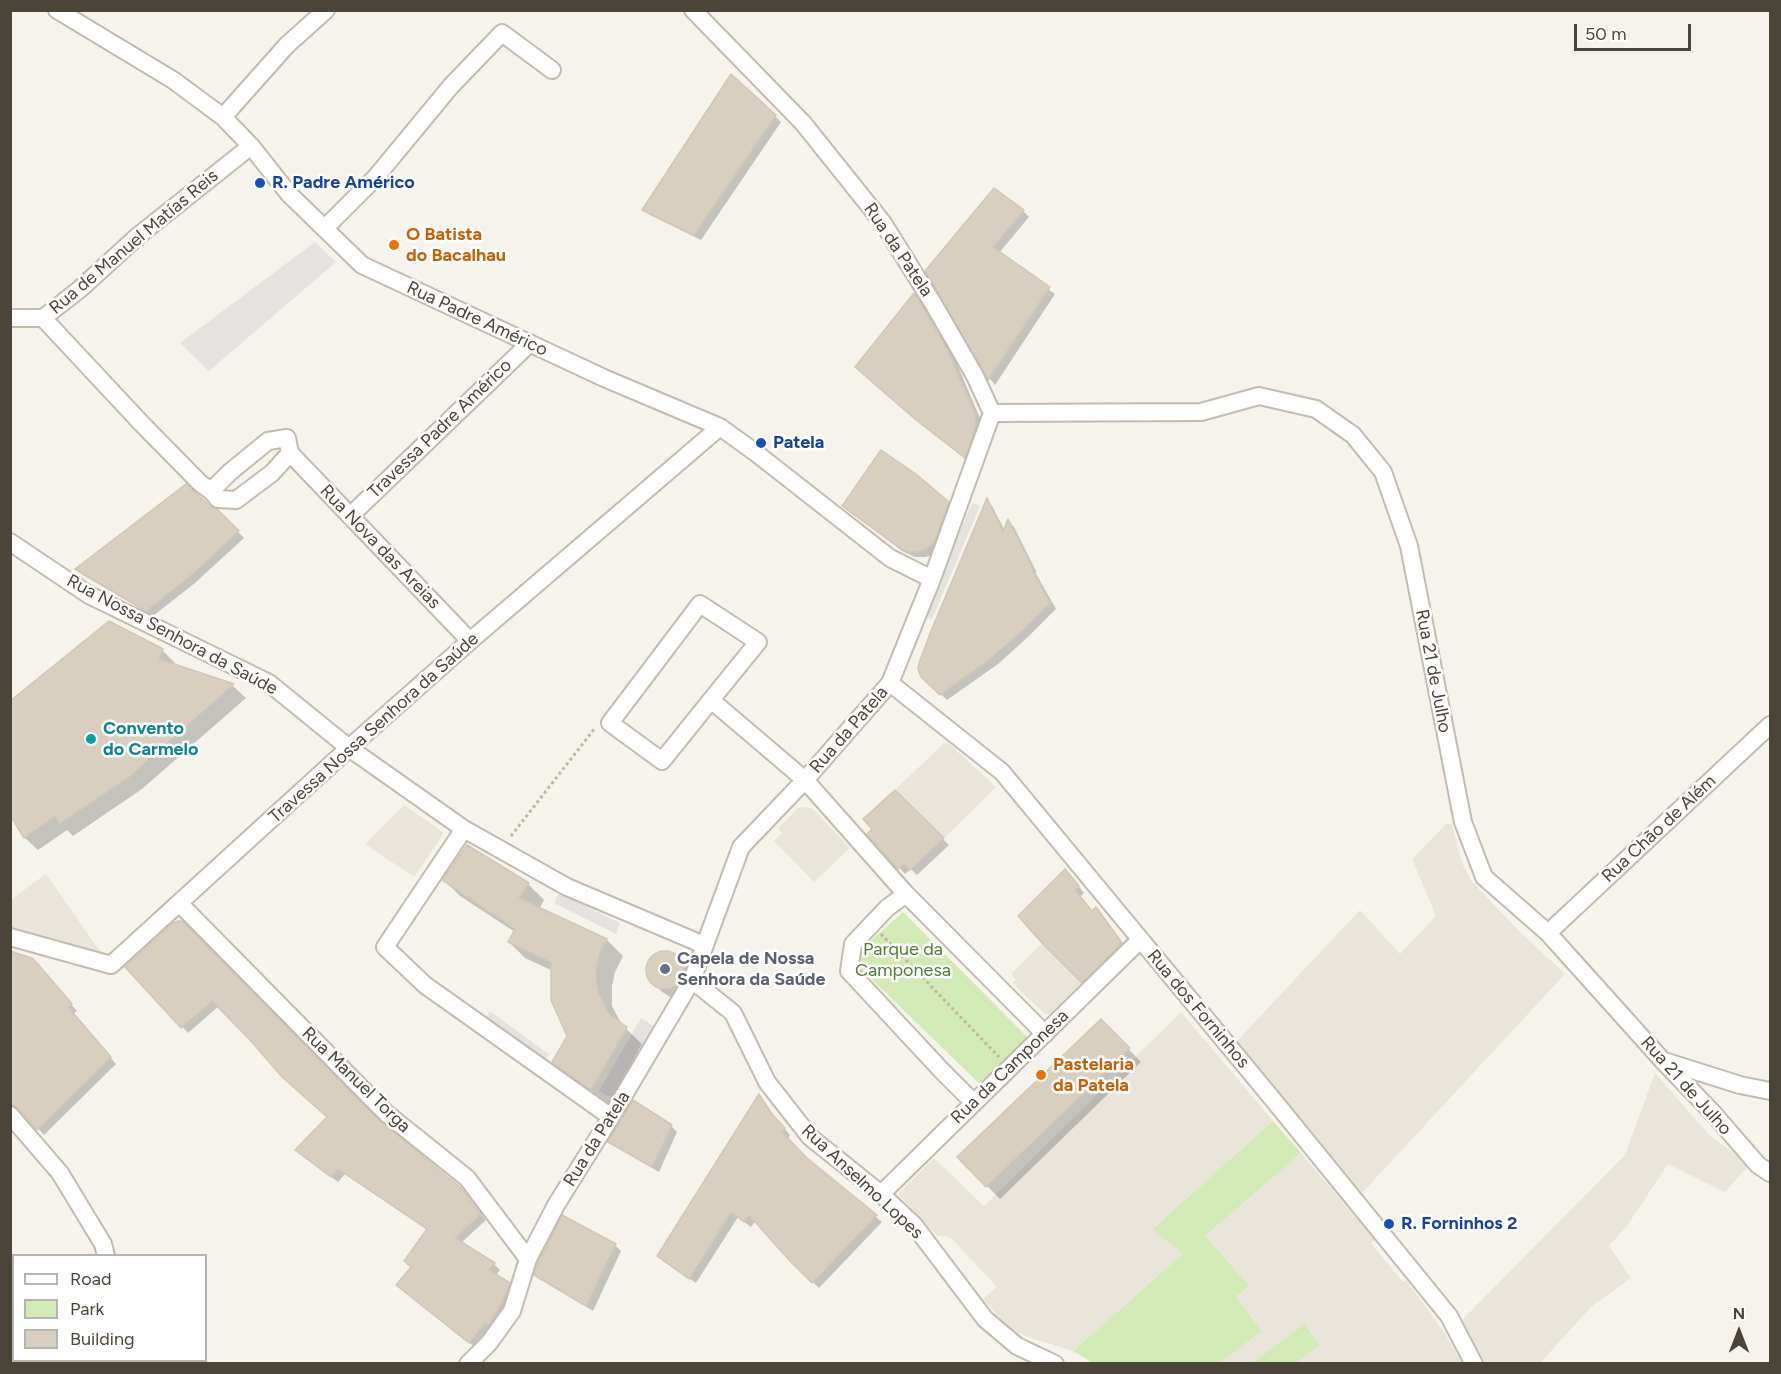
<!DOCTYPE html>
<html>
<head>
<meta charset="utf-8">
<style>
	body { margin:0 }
	#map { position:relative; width:1781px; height:1374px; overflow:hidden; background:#f6f3ec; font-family:Figtree,sans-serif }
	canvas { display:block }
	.frame { position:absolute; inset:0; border:12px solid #4b4439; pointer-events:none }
	.legend { position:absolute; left:12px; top:1254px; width:195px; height:108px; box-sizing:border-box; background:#fff; border:2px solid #b7b4b0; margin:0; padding:8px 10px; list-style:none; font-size:18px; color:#4b4439 }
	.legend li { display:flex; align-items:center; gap:12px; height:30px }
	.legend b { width:30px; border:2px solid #b7b4b0 }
	.north { position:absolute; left:1709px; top:1302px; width:60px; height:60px; -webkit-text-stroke:4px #fff; paint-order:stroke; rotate:0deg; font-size:16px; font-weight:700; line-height:24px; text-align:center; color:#4b4439 }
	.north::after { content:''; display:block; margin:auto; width:21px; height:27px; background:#4b4439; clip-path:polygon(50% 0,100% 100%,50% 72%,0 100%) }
	.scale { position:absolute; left:1574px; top:24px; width:117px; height:27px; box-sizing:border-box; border:3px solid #4b4439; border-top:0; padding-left:8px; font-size:18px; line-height:21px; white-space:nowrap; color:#4b4439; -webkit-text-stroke:4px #fff; paint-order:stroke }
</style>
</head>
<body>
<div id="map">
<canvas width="1781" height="1374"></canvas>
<div class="frame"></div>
<ul class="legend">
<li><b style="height:8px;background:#fff"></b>Road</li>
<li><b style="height:16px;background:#d2eab5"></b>Park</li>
<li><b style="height:16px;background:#d8cfc1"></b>Building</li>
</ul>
<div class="north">N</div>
<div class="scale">50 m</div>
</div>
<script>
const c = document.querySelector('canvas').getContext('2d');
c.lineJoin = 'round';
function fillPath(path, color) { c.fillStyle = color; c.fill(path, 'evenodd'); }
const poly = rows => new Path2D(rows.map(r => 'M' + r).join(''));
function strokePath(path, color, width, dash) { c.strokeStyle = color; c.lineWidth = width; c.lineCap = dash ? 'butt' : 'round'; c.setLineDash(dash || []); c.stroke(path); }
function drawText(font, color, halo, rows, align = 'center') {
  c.font = font + ' Figtree,sans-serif'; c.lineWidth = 5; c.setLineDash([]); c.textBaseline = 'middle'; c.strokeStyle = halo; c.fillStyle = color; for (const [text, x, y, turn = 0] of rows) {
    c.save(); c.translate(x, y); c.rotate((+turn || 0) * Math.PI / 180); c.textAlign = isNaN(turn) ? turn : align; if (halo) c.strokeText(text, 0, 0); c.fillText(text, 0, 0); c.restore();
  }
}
fillPath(poly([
	[946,741,996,787,944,838,895,790],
	[404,805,443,832,442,836,414,877,365,844],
	[807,807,813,809,850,848,814,882,774,841,782,833,778,828,798,808],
	[1446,824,1452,824,1462,863,1472,882,1518,930,1565,974,1361,1194,1291,1113,1236,1042,1360,910,1400,954,1436,916,1412,859],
	[46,874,102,954,100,956,11,932,10,900],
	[1042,943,1082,983,1050,1014,1045,1014,1012,983,1016,980,1011,974],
	[1181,1012,1273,1121,1154,1229,1184,1254,1073,1351,1031,1338,1018,1333,1002,1321,983,1299,997,1287,952,1239,946,1236,937,1236,898,1194,934,1158,984,1206],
	[1655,1073,1710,1136,1750,1164,1725,1192,1668,1164,1627,1226,1609,1246,1631,1278,1592,1306,1540,1363,1485,1363,1461,1321,1625,1155],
	[1301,1153,1375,1240,1371,1243,1403,1282,1406,1280,1444,1332,1462,1363,1296,1363,1320,1345,1304,1324,1252,1363,1220,1363,1262,1331,1236,1297,1249,1287,1205,1236]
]), '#eae5da');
fillPath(poly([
	[903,912,1034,1044,986,1090,859,967,858,952],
	[1273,1121,1301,1153,1205,1236,1249,1286,1236,1297,1262,1331,1220,1363,1093,1363,1073,1351,1183,1254,1153,1229],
	[1304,1324,1320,1345,1296,1363,1252,1363]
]), '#d2eab5');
fillPath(poly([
	[315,242,336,262,209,371,180,343],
	[972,503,980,506,932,619,924,616],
	[559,893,620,923,616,934,554,903],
	[490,1011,549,1054,543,1064,483,1021],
	[641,1018,655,1027,612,1099,599,1091]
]), '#e5e3e0');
fillPath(poly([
	[775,116,781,122,701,240,650,215,644,209],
	[1023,211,1029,217,999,253,1055,294,995,385,990,379,927,272],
	[914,295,921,302,954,357,982,423,972,463,925,427],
	[987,501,992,506,1005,531,1009,522,1014,527,1037,573,1035,572,1056,609,1028,637,998,664,947,700,922,676],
	[948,503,954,509,933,555,925,557,915,557,902,551,850,511],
	[210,507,217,511,244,538,195,583,153,616,83,575,77,569],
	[162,650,175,663,174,666,233,686,246,698,142,789,73,836,67,830,38,850,25,838,10,811],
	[895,792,949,845,917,875,911,869,905,874,869,834,874,829],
	[1071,877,1084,893,1080,897,1093,912,1102,915,1126,948,1089,987,1043,942],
	[444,880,528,884,544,900,539,909,607,940,623,956,615,972,612,986,612,1006,622,1025,642,1044,608,1105,570,1078,554,1062,568,1036,553,971,525,958,509,942,515,932,460,896],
	[173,924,378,1122,459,1188,486,1220,461,1243,494,1264,500,1270,495,1276,509,1284,515,1290,507,1310,476,1348,404,1291,428,1230,345,1174,338,1182,303,1155,328,1117,219,1006,188,1033,127,967],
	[659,953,671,953,691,972,681,997,670,997,661,991,648,975,648,964,650,960],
	[38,966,77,1011,73,1014,116,1064,44,1135,24,1113,10,1101],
	[1101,1021,1141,1062,1000,1199,959,1157],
	[760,1097,765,1102,776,1119,790,1135,787,1140,807,1160,882,1222,819,1288,790,1259,756,1220,751,1227,738,1217,696,1283,665,1262,659,1256],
	[671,1126,677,1132,659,1172,616,1147,610,1141],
	[615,1245,621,1251,593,1311,542,1280,536,1274]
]), '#0003');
const building = poly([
	[731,74,776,115,694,235,642,210,731,74],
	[994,188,1024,210,993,247,1050,287,988,380,925,271,994,188],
	[914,293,947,349,975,414,975,429,965,458,916,420,855,367,914,293],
	[881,450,916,474,949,502,934,542,926,549,918,552,908,552,900,548,842,506,881,450],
	[186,484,210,506,218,510,239,531,189,577,146,611,75,569,186,484],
	[987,498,1003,532,1008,519,1033,569,1031,568,1050,603,1022,631,991,658,940,695,921,677,918,669,919,663,931,631,987,498],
	[109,621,163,649,159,659,234,684,129,777,59,824,55,816,24,838,10,815,10,701,109,621],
	[895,790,944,838,910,870,904,864,898,869,867,834,872,829,863,819,895,790],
	[467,845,529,883,519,898,607,939,599,955,596,969,597,989,610,1015,627,1027,591,1090,552,1062,567,1036,551,1000,551,962,508,942,515,929,442,880,467,845],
	[1065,869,1079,886,1075,890,1092,911,1096,907,1120,940,1120,945,1082,983,1042,943,1018,916,1065,869],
	[178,921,182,921,379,1120,460,1187,481,1214,455,1238,495,1263,489,1270,510,1283,501,1304,488,1325,485,1323,469,1343,396,1285,411,1267,404,1261,427,1229,338,1169,331,1177,295,1150,327,1117,282,1077,250,1040,212,1001,181,1028,125,967,173,923,178,921],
	'646 970a19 19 0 1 1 38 0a19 19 0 1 1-38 0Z',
	[10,951,32,958,38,964,72,1004,68,1007,111,1057,37,1130,18,1108,10,1104,10,951],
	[1101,1019,1130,1048,986,1187,957,1157,1101,1019],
	[759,1094,770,1112,785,1128,782,1132,807,1158,877,1215,812,1283,789,1260,749,1215,744,1222,731,1212,689,1279,657,1256,759,1094],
	[633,1100,672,1125,652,1167,608,1142,633,1100],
	[562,1215,616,1244,586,1306,534,1275,538,1263,562,1215]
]);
fillPath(building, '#d8cfc1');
strokePath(building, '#d3c7b4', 1.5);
const minor = poly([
	[57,10,173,80,223,117,251,146,289,194,362,265,604,378,720,427,756,453,890,558,932,579],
	[223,117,287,45,326,10],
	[325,228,375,178,451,86,502,33,552,70],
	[10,318,43,318,80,289,138,236,251,146],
	[43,318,142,424,200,483,211,491,218,499,236,500,272,473,290,453,470,641],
	[992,413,1201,412,1259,396,1316,409,1353,435,1383,472,1409,546,1463,822,1484,877,1548,933,1663,1061,1713,1113,1758,1165,1770,1173],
	[211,491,230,472,268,441,287,438,290,453],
	[350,516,530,343],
	[10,542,89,595,269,683,349,748,464,829,567,887,704,945],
	[890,683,1002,772,1275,1102,1449,1316,1474,1364],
	[711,700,662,761,610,723,700,604,758,642,711,700,805,780,906,894,1045,1034],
	[464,829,385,947,425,985,611,1117],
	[906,894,887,908,853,944,849,971,942,1071,973,1102],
	[179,903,386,1113,467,1178,528,1259],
	[1548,933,1770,725],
	[10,937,111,965,349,748,470,641,720,427],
	[692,980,733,1013,767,1082,810,1137,881,1194,914,1225,985,1319,1017,1346,1055,1364],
	[1664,1061,1740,1085,1770,1091],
	[10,1115,60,1173,103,1244,106,1256],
	[881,1194,1140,940],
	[137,1360,138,1364],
	[86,1364,88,1360],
	[468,1364,489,1343,512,1311,528,1259,556,1205,611,1117,692,980,741,847,805,780,890,683,932,579,992,413,975,376,934,305,883,223,803,123,693,10]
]);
strokePath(minor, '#c2bbae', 20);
strokePath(poly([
	[511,836,595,728],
	[881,934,999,1057]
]), '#c4b79f', 3, [3, 3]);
strokePath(minor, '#fff', 16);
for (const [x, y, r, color] of [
	[260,183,6,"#1a4fb4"],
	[394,245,6,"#e8710a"],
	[761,443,6,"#1a4fb4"],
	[91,739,6,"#0f9aa8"],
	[665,969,6,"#6b7280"],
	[1041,1075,6,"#e8710a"],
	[1389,1224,6,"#1a4fb4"]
]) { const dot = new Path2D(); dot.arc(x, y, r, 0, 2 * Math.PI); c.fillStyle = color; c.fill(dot); strokePath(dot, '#fff', 2); }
drawText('bold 18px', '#164399', '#fff', [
	["R. Padre Américo",272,183],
	["Patela",773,443],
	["R. Forninhos 2",1401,1224]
], 'left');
drawText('bold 18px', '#c56008', '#fff', [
	["O Batista",406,235],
	["do Bacalhau",406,256],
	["Pastelaria",1053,1065],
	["da Patela",1053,1086]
], 'left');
drawText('18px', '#4b4439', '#fff', [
	["Rua de Manuel Matías Reis",134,242,-40],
	["Rua da Patela",898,250,56],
	["Rua Padre Américo",477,319,25],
	["Travessa Padre Américo",440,429,-44],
	["Rua Nova das Areias",380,547,46],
	["Rua Nossa Senhora da Saúde",172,635,28],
	["Rua 21 de Julho",1433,671,79],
	["Travessa Nossa Senhora da Saúde",374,728,-42],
	["Rua da Patela",849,730,-49],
	["Rua Chão de Além",1659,829,-43],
	["Rua dos Forninhos",1198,1009,50],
	["Rua da Camponesa",1010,1067,-44],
	["Rua Manuel Torga",356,1080,44],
	["Rua 21 de Julho",1686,1086,48],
	["Rua da Patela",597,1139,-58],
	["Rua Anselmo Lopes",862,1182,43]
]);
drawText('bold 18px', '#0d838f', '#fff', [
	["Convento",103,729],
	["do Carmelo",103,750]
], 'left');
drawText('18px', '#4a7f2a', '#fff', [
	["Parque da",903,950],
	["Camponesa",903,971]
]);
drawText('bold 18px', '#5b616d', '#fff', [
	["Capela de Nossa",677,959],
	["Senhora da Saúde",677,980]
], 'left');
</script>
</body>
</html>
